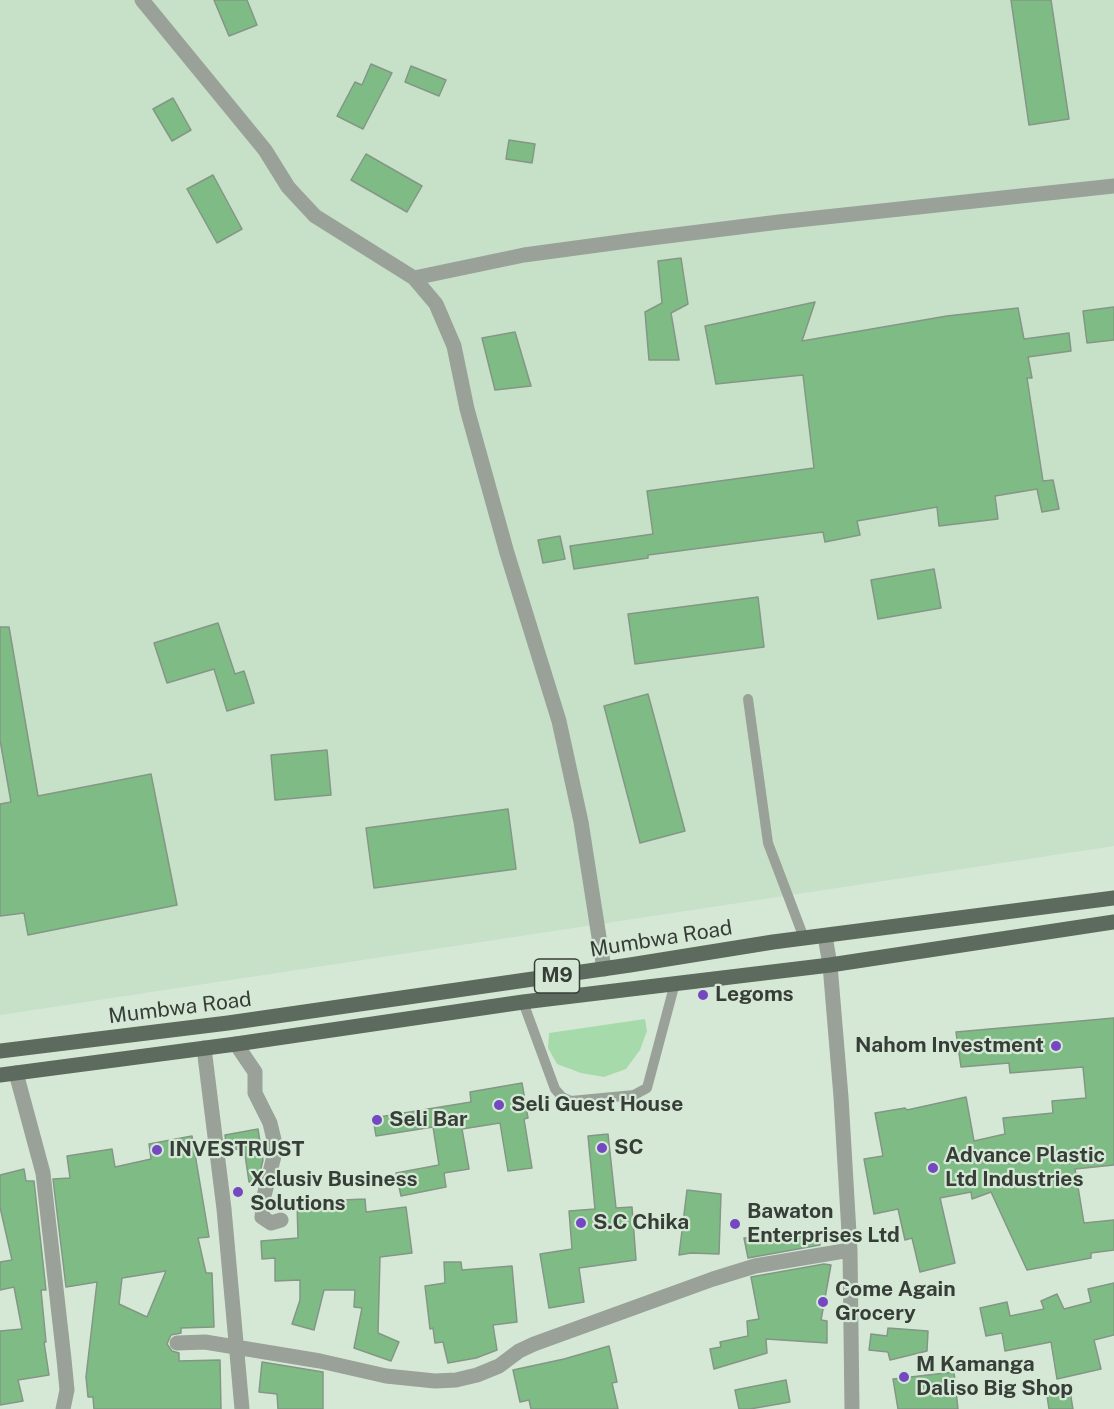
<!DOCTYPE html>
<html>
<head>
<meta charset="utf-8">
<style>
	body { margin:0 }
	canvas { display:block; background:#d5e8d6 }
</style>
</head>
<body>
<canvas width="1114" height="1409"></canvas>
<script>
const c = document.querySelector('canvas').getContext('2d');
c.lineJoin = 'round';
function fillPath(path, color) { c.fillStyle = color; c.fill(path, 'evenodd'); }
const poly = rows => new Path2D(rows.map(r => 'M' + r).join(''));
function strokePath(path, color, width, dash) { c.strokeStyle = color; c.lineWidth = width; c.lineCap = dash ? 'butt' : 'round'; c.setLineDash(dash || []); c.stroke(path); }
function drawText(font, color, halo, rows, align = 'center') {
  c.font = font + ' "Public Sans",sans-serif'; c.lineWidth = 4.5; c.setLineDash([]); c.textBaseline = 'middle'; c.strokeStyle = halo; c.fillStyle = color; for (const [text, x, y, turn = 0] of rows) {
    c.save(); c.translate(x, y); c.rotate((+turn || 0) * Math.PI / 180); c.textAlign = isNaN(turn) ? turn : align; if (halo) c.strokeText(text, 0, 0); c.fillText(text, 0, 0); c.restore();
  }
}
fillPath(poly([
	[0,0,1114,0,1114,846,0,1015]
]), '#c7e0c8');
fillPath(poly([
	[645,1019,647,1031,640,1050,626,1069,604,1077,581,1073,557,1064,548,1048,549,1033]
]), '#a7daab');
const building = poly([
	[214,0,247,0,257,25,229,36,214,0],
	[1011,0,1051,0,1069,119,1029,125,1011,0],
	[371,64,392,73,363,129,337,116,355,82,362,85,371,64],
	[411,66,446,80,439,96,405,82,411,66],
	[173,98,191,130,172,141,153,109,173,98],
	[509,140,535,144,532,163,506,159,509,140],
	[366,154,422,186,407,212,351,180,366,154],
	[213,175,242,229,217,243,187,189,213,175],
	[681,258,688,304,671,313,679,360,649,360,645,312,662,303,658,261,681,258],
	[815,302,802,341,947,316,1018,308,1024,339,1069,333,1071,351,1028,357,1032,378,1027,378,1043,481,1053,480,1059,509,1042,512,1037,489,995,496,998,519,939,526,937,507,857,521,860,535,825,542,823,532,648,555,648,558,574,569,570,546,653,534,647,491,814,468,803,375,716,384,705,326,815,302],
	[1114,307,1114,340,1087,343,1083,311,1114,307],
	[515,332,531,386,495,390,482,338,515,332],
	[560,536,565,559,543,563,538,540,560,536],
	[934,569,941,608,878,619,871,580,934,569],
	[758,597,764,647,635,664,628,614,758,597],
	[218,623,235,674,244,671,254,703,227,711,214,669,167,683,154,643,218,623],
	[0,627,9,627,38,796,151,774,177,905,28,935,24,913,0,916,0,804,11,802,0,740,0,627],
	[648,694,685,831,640,843,604,706,648,694],
	[327,750,331,795,275,800,271,755,327,750],
	[508,809,516,869,374,888,366,828,508,809],
	[1114,1018,1114,1165,1075,1169,1084,1223,1114,1220,1114,1250,1091,1253,1091,1258,1027,1270,991,1192,972,1199,971,1192,940,1198,955,1263,920,1272,912,1238,905,1240,898,1209,874,1214,864,1159,883,1156,875,1113,905,1108,907,1110,966,1097,974,1141,1005,1134,1003,1118,1053,1113,1052,1101,1086,1098,1083,1067,1010,1073,1009,1063,961,1067,956,1032,1114,1018],
	[522,1083,528,1118,524,1119,532,1168,508,1171,500,1123,462,1129,469,1169,444,1173,446,1187,401,1196,396,1173,439,1165,433,1127,376,1136,373,1118,471,1102,470,1092,522,1083],
	[258,1129,263,1160,258,1181,249,1182,244,1148,227,1151,225,1135,258,1129],
	[608,1134,616,1208,632,1207,636,1260,579,1268,584,1302,549,1308,540,1254,572,1249,569,1211,595,1209,588,1136,608,1134],
	[192,1136,209,1237,198,1238,206,1273,212,1273,214,1327,181,1328,181,1333,171,1335,167,1344,172,1351,179,1353,179,1361,220,1360,221,1409,94,1409,93,1397,88,1397,86,1377,97,1282,66,1287,53,1179,70,1178,67,1156,112,1149,115,1167,151,1159,149,1144,192,1136],
	[166,1271,147,1317,119,1304,122,1278,166,1271],
	[24,1169,26,1181,34,1181,46,1290,41,1290,46,1342,44,1342,49,1375,18,1380,23,1401,0,1405,0,1331,22,1329,14,1287,0,1290,0,1262,12,1260,0,1207,0,1175,24,1169],
	[687,1190,721,1194,719,1254,691,1253,679,1255,687,1190],
	[365,1199,366,1212,406,1207,412,1253,380,1257,378,1333,399,1342,391,1361,354,1348,362,1308,354,1307,355,1290,324,1290,314,1330,292,1324,300,1300,300,1280,275,1281,275,1258,262,1259,261,1241,298,1238,297,1202,365,1199],
	[819,1233,820,1245,748,1258,744,1238,819,1233],
	[444,1262,461,1262,462,1270,512,1266,517,1322,493,1325,497,1350,476,1358,448,1363,443,1342,435,1343,433,1328,430,1329,425,1286,445,1283,444,1262],
	[824,1264,831,1265,821,1320,827,1321,827,1343,766,1339,767,1353,714,1369,710,1349,721,1347,720,1342,748,1336,747,1321,759,1319,751,1277,824,1264],
	[1114,1283,1114,1335,1094,1340,1101,1369,1057,1379,1051,1342,1005,1351,1002,1333,986,1336,980,1308,1007,1302,1010,1316,1044,1309,1041,1301,1057,1294,1064,1309,1091,1302,1088,1289,1114,1283],
	[888,1328,928,1331,927,1351,890,1360,888,1352,869,1350,871,1334,887,1336,888,1328],
	[609,1346,617,1382,612,1383,618,1409,531,1409,529,1400,520,1402,513,1370,564,1359,609,1346],
	[262,1362,323,1372,323,1409,278,1409,277,1394,259,1392,262,1362],
	[954,1372,958,1409,898,1409,893,1379,954,1372],
	[786,1380,790,1402,750,1409,739,1409,735,1390,786,1380],
	[1069,1385,1073,1409,1049,1409,1046,1389,1069,1385]
]);
fillPath(building, '#7fbc85');
strokePath(building, '#849685', 1.5);
strokePath(poly([
	[748,699,768,843,804,938],
	[523,1002,555,1089,562,1097,571,1101,634,1095,647,1088,675,983]
]), '#99a199', 10);
strokePath(poly([
	[142,0,265,150,288,187,315,216,414,278,436,304,454,346,467,409,507,553,559,721,581,822,604,969],
	[414,278,524,255,635,240,779,222,1114,186],
	[825,936,830,965,841,1097,850,1250,852,1409],
	[236,1044,255,1072,255,1093,270,1123,276,1148,264,1196,262,1217,271,1223,281,1220],
	[204,1048,224,1209,242,1409],
	[16,1073,43,1173,64,1359,67,1390,63,1409],
	[177,1343,205,1342,320,1361,386,1376,435,1381,456,1380,477,1375,499,1366,519,1351,534,1344,713,1279,755,1266,850,1250]
]), '#99a199', 15);
strokePath(poly([
	[0,1051,228,1023,630,965,773,942,1114,898],
	[0,1075,236,1044,523,1002,830,965,1114,922]
]), '#5c6b5d', 15);
for (const [x, y, r, color] of [
	[703,995,6,"#7448c0"],
	[1056,1046,6,"#7448c0"],
	[499,1105,6,"#7448c0"],
	[377,1120,6,"#7448c0"],
	[602,1148,6,"#7448c0"],
	[157,1150,6,"#7448c0"],
	[933,1168,6,"#7448c0"],
	[238,1192,6,"#7448c0"],
	[581,1223,6,"#7448c0"],
	[735,1224,6,"#7448c0"],
	[823,1302,6,"#7448c0"],
	[904,1377,6,"#7448c0"]
]) { const dot = new Path2D(); dot.arc(x, y, r, 0, 2 * Math.PI); c.fillStyle = color; c.fill(dot); strokePath(dot, '#d5e8d6', 2); }
for (const [x, y, w] of [
	[557,976,45]
]) { const box = new Path2D(); box.roundRect(x - w / 2, y - 17, w, 34, 4.5); c.fillStyle = '#d5e8d6'; c.fill(box); strokePath(box, '#373e37', 1.5); }
drawText('bold 20px', '#373e37', null, [
	["M9",557,976]
]);
drawText('21px', '#373e37', '#d5e8d6', [
	["Mumbwa Road",661,939,-9],
	["Mumbwa Road",180,1008,-7]
]);
drawText('bold 21px', '#373e37', '#d5e8d6', [
	["Legoms",715,995],
	["Nahom Investment",1044,1046,"right"],
	["Seli Guest House",511,1105],
	["Seli Bar",389,1120],
	["SC",614,1148],
	["INVESTRUST",169,1150],
	["Advance Plastic",945,1156],
	["Ltd Industries",945,1180],
	["Xclusiv Business",250,1180],
	["Solutions",250,1204],
	["Bawaton",747,1212],
	["Enterprises Ltd",747,1236],
	["S.C Chika",593,1223],
	["Come Again",835,1290],
	["Grocery",835,1314],
	["M Kamanga",916,1365],
	["Daliso Big Shop",916,1389]
], 'left');
</script>
</body>
</html>
